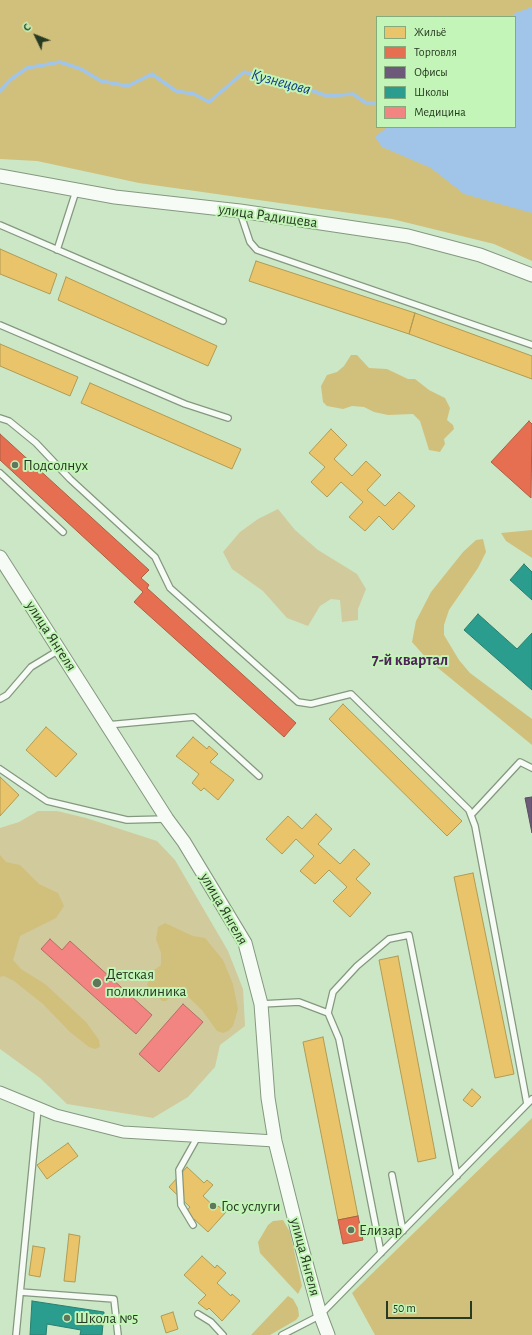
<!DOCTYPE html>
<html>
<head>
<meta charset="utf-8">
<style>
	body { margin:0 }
	#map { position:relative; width:532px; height:1335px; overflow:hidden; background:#cce7c6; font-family:"Alegreya Sans",sans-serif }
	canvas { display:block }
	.legend { position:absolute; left:376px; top:16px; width:140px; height:112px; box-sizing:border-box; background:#c4f5b8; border:1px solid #85aa7c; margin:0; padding:5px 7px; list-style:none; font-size:12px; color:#273a22 }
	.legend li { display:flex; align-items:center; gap:8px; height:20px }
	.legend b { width:20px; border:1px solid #85aa7c }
	.north { position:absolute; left:16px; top:16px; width:40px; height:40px; -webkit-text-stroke:3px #c4f5b8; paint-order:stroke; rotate:313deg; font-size:11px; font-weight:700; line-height:16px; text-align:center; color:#273a22 }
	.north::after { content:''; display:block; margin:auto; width:14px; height:18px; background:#273a22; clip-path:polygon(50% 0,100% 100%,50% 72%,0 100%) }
	.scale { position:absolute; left:386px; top:1301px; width:86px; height:18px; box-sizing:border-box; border:2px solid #273a22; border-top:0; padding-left:5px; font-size:12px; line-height:14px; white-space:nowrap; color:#273a22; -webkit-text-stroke:3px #c4f5b8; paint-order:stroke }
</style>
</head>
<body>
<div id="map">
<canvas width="532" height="1335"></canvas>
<ul class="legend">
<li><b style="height:11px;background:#e9c46a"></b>Жильё</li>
<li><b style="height:11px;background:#e76f51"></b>Торговля</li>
<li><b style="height:11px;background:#6d597a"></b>Офисы</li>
<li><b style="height:11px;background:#2a9d8f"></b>Школы</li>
<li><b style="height:11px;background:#f28482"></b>Медицина</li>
</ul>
<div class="north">С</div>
<div class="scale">50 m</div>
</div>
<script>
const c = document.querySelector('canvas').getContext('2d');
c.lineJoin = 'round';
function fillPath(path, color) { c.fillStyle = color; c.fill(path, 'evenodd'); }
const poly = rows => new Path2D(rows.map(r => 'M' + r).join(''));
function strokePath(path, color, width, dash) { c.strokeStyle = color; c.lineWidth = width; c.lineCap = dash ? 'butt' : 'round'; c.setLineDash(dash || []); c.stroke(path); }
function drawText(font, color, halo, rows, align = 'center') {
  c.font = font + ' "Alegreya Sans",sans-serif'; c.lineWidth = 4; c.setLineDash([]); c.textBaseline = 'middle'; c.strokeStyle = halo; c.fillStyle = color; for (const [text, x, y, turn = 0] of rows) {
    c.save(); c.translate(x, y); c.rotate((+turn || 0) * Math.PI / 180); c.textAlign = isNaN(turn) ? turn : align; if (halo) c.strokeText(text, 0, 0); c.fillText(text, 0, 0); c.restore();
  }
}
fillPath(poly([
	[278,509,295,530,318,550,357,574,366,589,358,609,358,620,342,622,340,600,331,599,320,606,308,626,287,618,263,591,232,569,223,552,240,532,258,519],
	[38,811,57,811,86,818,157,841,175,860,228,951,243,989,245,1026,220,1045,215,1067,188,1097,153,1118,67,1104,40,1078,0,1049,0,828,19,822]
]), '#d1ca9c');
fillPath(poly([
	[0,0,532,0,532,261,494,244,392,219,139,183,37,161,0,159],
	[377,17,515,17,515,127,377,127],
	[351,355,357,355,369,368,387,369,408,379,415,379,429,390,445,398,450,408,447,420,453,425,454,429,444,439,445,444,440,452,429,450,420,421,413,414,388,415,374,412,364,407,352,406,343,409,327,406,323,402,321,386,327,375,337,372,344,366],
	[532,530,532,558,506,541,501,533],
	[483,539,486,552,478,568,449,610,444,625,444,635,459,660,470,673,532,719,532,745,427,659,412,642,416,621,431,592,463,552,476,540],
	[0,855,6,862,20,865,39,884,58,893,64,906,56,918,20,936,13,960,21,969,45,984,86,1022,99,1040,100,1047,95,1049,89,1047,70,1032,43,1004,14,981,4,976,0,977],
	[165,923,193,936,205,938,223,960,233,984,238,1009,233,1026,228,1031,223,1033,217,1031,202,1010,182,991,172,994,166,1001,162,1001,147,985,153,971,161,965,161,953,156,939,158,927],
	[532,1118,532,1335,375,1335,352,1293],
	[283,1220,290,1232,302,1286,298,1294,260,1253,258,1242,268,1225,273,1221],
	[288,1296,293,1299,298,1308,299,1316,296,1320,270,1335,251,1335]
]), '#d1c07c');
fillPath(poly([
	[532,7,532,213,464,194,431,168,382,147,375,137,387,127,515,127,515,17,511,17,515,13]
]), '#a0c5e8');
const homes = poly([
	[0,249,57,274,50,294,0,274,0,249],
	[256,261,415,313,409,334,249,281,256,261],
	[66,277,217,346,208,366,58,300,66,277],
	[415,313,532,356,532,379,409,334,415,313],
	[0,344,78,377,70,396,0,366,0,344],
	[90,383,241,449,232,469,81,403,90,383],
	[331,429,347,445,334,459,352,476,366,461,381,475,367,490,385,506,399,492,415,506,393,530,379,516,365,531,349,517,363,502,341,482,327,497,311,482,325,467,309,453,331,429],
	[343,704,462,821,447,836,329,719,343,704],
	[46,727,77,754,56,777,26,750,46,727],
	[193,737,207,749,209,746,218,754,210,762,234,780,218,800,204,788,201,791,192,783,199,774,176,756,193,737],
	[0,777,19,795,0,816,0,777],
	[316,814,332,829,318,844,340,864,354,849,370,864,356,879,371,893,350,917,333,901,347,887,329,870,315,884,300,871,314,856,296,839,282,854,266,839,288,816,302,829,316,814],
	[473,873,514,1074,495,1078,454,877,473,873],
	[398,956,436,1158,418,1162,379,960,398,956],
	[323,1037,358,1216,338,1220,303,1042,323,1037],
	[472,1089,481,1097,472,1107,463,1100,472,1089],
	[68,1143,78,1156,47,1179,37,1165,68,1143],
	[187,1167,204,1183,207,1180,213,1185,203,1196,216,1208,218,1206,226,1212,208,1232,194,1219,191,1222,183,1215,190,1207,169,1187,187,1167],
	[69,1234,80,1236,75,1282,64,1281,69,1234],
	[33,1246,45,1248,40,1277,29,1275,33,1246],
	[202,1256,215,1268,217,1265,226,1273,217,1283,231,1296,232,1294,240,1301,222,1321,209,1308,207,1310,198,1303,206,1295,184,1275,202,1256],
	[173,1312,178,1329,166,1333,161,1316,173,1312]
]);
fillPath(homes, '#e9c46a');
strokePath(homes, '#af9b54', 1);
const shops = poly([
	[529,421,532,424,531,498,491,462,529,421],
	[0,434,149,570,141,578,149,585,147,588,296,723,284,737,134,602,143,592,0,460,0,434],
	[358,1216,363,1240,343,1244,338,1220,358,1216]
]);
fillPath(shops, '#e76f51');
strokePath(shops, '#ad5f43', 1);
const offices = poly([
	[532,797,532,833,525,798,532,797]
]);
fillPath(offices, '#6d597a');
strokePath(offices, '#585060', 1);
const schools = poly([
	[524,564,532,572,532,600,510,580,524,564],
	[478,614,517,649,532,633,532,690,464,630,478,614],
	[32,1301,104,1312,102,1335,80,1335,81,1330,47,1324,46,1335,30,1335,32,1301]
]);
fillPath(schools, '#2a9d8f');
strokePath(schools, '#297f6e', 1);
const health = poly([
	[50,939,62,950,70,941,152,1015,136,1034,41,949,50,939],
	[183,1004,203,1022,159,1072,139,1054,183,1004]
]);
fillPath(health, '#f28482');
strokePath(health, '#b56e65', 1);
strokePath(poly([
	[0,91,10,80,27,68,60,62,81,69,101,81,128,86,152,74,176,91,194,94,209,102,244,72,302,87,327,96,353,94,366,103,377,103]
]), '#a0c5e8', 3.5);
const service = poly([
	[240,212,250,242,257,250,532,345],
	[0,225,223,321],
	[57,250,76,191],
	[0,325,185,404,228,418],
	[0,418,9,421,36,443,70,479,155,557,170,588,298,702,311,704,351,694,469,810,475,826,527,1104],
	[0,473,63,532],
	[0,699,7,695,31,667,59,650],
	[107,725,194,717,259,776],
	[0,769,47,801,127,820,166,819],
	[471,815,520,762,532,768],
	[261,1004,299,1002,328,1013],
	[392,1175,403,1231],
	[193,1225,181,1205,179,1170,197,1138],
	[381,1253,339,1039,328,1013,333,992,357,966,389,939,409,935,457,1176],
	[20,1292,114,1299,118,1335],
	[198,1314,211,1322,223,1335],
	[16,1335,38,1108],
	[282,1335,319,1316,532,1099]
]);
const minor = poly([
	[0,1092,56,1115,123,1132,275,1141]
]);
const tertiary = poly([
	[0,176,115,197,240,211,408,236,480,255,532,275],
	[0,557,167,819,184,842,245,943,261,1004,268,1098,275,1141,299,1237,320,1314,328,1335]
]);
strokePath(service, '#84987f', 8);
strokePath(minor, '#84987f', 13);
strokePath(tertiary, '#84987f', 15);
strokePath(service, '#f7fbf6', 5.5);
strokePath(minor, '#f7fbf6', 11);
strokePath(tertiary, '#f7fbf6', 13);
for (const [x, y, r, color] of [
	[15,465,4,"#61775b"],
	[97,983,5,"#61775b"],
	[213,1206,4,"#61775b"],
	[351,1230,4,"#61775b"],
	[67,1318,4,"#61775b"]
]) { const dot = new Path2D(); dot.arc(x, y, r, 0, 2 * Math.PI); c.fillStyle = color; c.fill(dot); strokePath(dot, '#c4f5b8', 1.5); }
drawText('15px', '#273a22', '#c4f5b8', [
	["улица Радищева",268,216,8],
	["улица Янгеля",51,636,57],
	["улица Янгеля",224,909,60],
	["улица Янгеля",305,1257,75]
]);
drawText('15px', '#273a22', '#c4f5b8', [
	["Подсолнух",23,465],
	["Детская",106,974],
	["поликлиника",106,991],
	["Гос услуги",221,1206],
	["Елизар",359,1230],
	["Школа №5",75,1318]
], 'left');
drawText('italic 16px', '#103d82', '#c4f5b8', [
	["Кузнецова",281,82,15]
]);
drawText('bold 16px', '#4e2458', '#c4f5b8', [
	["7-й квартал",410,660]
]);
</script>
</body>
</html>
